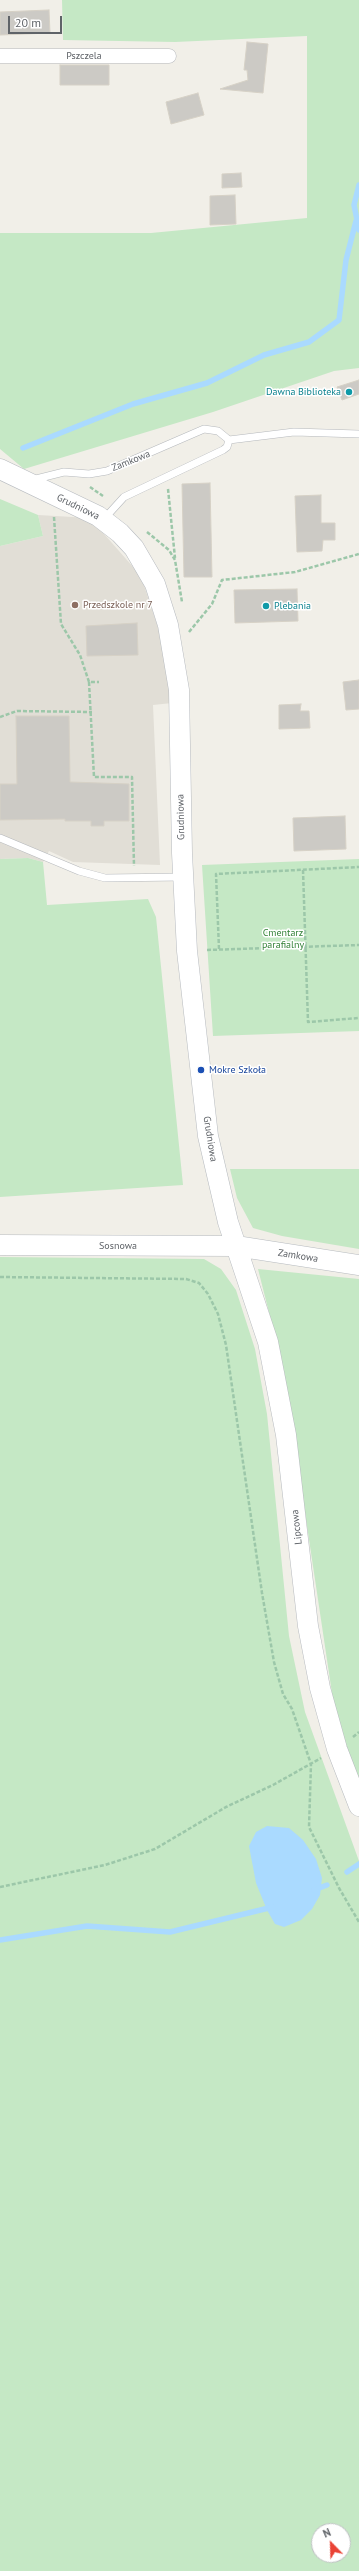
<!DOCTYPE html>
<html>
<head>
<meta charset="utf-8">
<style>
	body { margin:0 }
	#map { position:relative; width:359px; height:2571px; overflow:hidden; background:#f1efe8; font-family:"PT Sans",sans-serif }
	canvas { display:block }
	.north { position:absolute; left:311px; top:2523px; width:40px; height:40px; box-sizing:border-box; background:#fff; border:1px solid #bfc1c3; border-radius:50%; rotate:337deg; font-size:11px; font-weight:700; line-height:16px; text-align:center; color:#5f6368 }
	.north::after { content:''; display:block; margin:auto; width:14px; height:18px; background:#ea4335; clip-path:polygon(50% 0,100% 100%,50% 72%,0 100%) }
	.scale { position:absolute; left:8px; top:16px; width:54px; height:18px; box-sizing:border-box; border:2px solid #5f6368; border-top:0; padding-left:5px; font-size:12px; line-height:14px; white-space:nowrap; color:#5f6368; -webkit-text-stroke:3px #fff; paint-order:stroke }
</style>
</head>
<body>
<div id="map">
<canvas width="359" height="2571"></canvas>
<div class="north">N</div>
<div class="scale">20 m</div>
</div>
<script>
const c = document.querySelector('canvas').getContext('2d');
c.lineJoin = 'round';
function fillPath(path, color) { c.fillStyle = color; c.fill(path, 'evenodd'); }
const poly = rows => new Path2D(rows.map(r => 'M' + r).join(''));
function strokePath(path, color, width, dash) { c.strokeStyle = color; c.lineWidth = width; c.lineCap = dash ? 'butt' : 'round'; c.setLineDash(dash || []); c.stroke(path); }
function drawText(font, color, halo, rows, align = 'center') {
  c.font = font + ' "PT Sans",sans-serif'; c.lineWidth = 3; c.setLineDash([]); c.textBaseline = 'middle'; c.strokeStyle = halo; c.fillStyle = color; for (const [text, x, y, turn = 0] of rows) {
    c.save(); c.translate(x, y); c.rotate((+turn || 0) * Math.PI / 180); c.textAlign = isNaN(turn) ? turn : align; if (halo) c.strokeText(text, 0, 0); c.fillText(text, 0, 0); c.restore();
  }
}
fillPath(poly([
	[38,515,90,518,141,576,160,634,172,703,153,705,160,865,73,862,49,851,43,862,28,858,0,859,0,546,43,536]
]), '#e1ded6');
fillPath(poly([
	[62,0,359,0,359,368,334,371,213,412,24,469,0,449,0,233,151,233,307,218,307,36,175,42,63,40],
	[0,499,38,515,43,536,0,546],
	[28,858,43,862,47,905,148,899,156,917,183,1185,0,1197,0,859],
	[359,859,359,1031,213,1036,202,865],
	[230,1169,359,1169,359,1249,282,1236,253,1228,237,1198],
	[0,1257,204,1259,221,1269,236,1290,255,1349,267,1414,289,1636,305,1712,359,1861,359,2571,0,2571],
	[319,2531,343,2531,343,2555,319,2555],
	[258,1269,359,1279,359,1782,336,1720,284,1372]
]), '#c5e8c5');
fillPath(poly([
	[267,1826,289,1828,303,1840,316,1859,322,1878,320,1895,312,1909,301,1920,284,1927,275,1924,267,1910,256,1883,249,1846,256,1832]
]), '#aadaff');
strokePath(poly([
	[359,185,354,205,359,230],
	[23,448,133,404,207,383,264,355,309,342,339,320,346,260,356,221],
	[347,1872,359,1864],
	[314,1890,327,1885],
	[0,1940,87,1926,170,1932,273,1907]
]), '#aadaff', 5.5);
const building = poly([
	[49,10,50,33,0,35,0,12,49,10],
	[247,42,268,44,263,93,220,89,248,80,247,70,244,70,247,42],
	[60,65,109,65,109,85,60,85,60,65],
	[198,93,204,115,171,124,166,102,198,93],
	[241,173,242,187,222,188,222,174,241,173],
	[235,195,236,224,210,225,210,196,235,195],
	[359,380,359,394,342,400,337,387,359,380],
	[210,483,212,577,184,577,182,484,210,483],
	[321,495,321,523,335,523,335,540,323,540,322,551,297,552,295,496,321,495],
	[297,589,298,621,235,623,234,590,297,589],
	[137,623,138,655,87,656,86,626,137,623],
	[359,680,359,709,346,710,343,682,359,680],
	[301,704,300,711,309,711,310,728,279,729,279,705,301,704],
	[16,716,69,716,70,782,129,784,129,821,104,821,104,826,91,826,91,821,65,821,65,819,0,820,0,784,17,784,16,716],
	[345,816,346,849,294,851,293,818,345,816]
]);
fillPath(building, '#cccac5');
strokePath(building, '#d6d1c6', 1);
const lane = poly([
	[32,480,64,472,89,474,107,471,204,429,218,431,229,440,294,432,359,434],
	[104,519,124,497,223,450,227,447,229,440],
	[0,838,79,871,105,878,182,877]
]);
const street = poly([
	[0,56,169,56]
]);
const secondary = poly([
	[0,469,98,516,120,533,134,548,155,584,168,625,179,690,182,853,187,951,208,1136,228,1222,268,1342,286,1435,308,1626,320,1688,337,1749,359,1806],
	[0,1245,236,1246,359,1265]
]);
strokePath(lane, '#b5b8bc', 8);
strokePath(street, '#b5b8bc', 15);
strokePath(secondary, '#b6babf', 21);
strokePath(poly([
	[90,487,103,496],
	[168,489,175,558],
	[54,517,61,624,80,655,89,682,99,682],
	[147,532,169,550,175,560,182,602],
	[189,632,212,604,222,580,295,572,359,554],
	[89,682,94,777,132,777,134,866],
	[0,717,17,711,92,712],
	[303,870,308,1022,359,1018],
	[219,949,216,874,359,867],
	[207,950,359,945],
	[0,1277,186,1279,199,1283,208,1294,218,1314,226,1345,262,1593,274,1662,283,1694,292,1709,311,1764,309,1827,339,1888,359,1922],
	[353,1737,359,1732],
	[0,1887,105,1865,155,1849,226,1807,273,1785,321,1758]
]), '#9cc7a9', 2.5, [4, 2]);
strokePath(lane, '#fff', 7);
strokePath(street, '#fff', 14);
strokePath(secondary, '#fff', 20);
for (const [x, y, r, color] of [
	[349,392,4,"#0f9aa8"],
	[75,605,4,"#8d6e63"],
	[266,606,4,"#0f9aa8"],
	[201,1070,4,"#1a4fb4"]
]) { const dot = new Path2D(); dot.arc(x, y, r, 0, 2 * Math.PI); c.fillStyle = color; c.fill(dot); strokePath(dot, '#fff', 1.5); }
drawText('10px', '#5f6368', '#fff', [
	["Pszczela",84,56],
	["Zamkowa",131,461,-22],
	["Grudniowa",78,507,26],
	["Grudniowa",181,817,-91],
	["Grudniowa",210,1139,81],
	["Sosnowa",118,1246],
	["Zamkowa",298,1256,9],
	["Lipcowa",297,1527,-96]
]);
drawText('10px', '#0d838f', '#fff', [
	["Dawna Biblioteka",341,392],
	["Plebania",274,606,"left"]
], 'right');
drawText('10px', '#785e54', '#fff', [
	["Przedszkole nr 7",83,605]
], 'left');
drawText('10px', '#348238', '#fff', [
	["Cmentarz",283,933],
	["parafialny",283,945]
]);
drawText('10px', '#164399', '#fff', [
	["Mokre Szkoła",209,1070]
], 'left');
</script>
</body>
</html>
